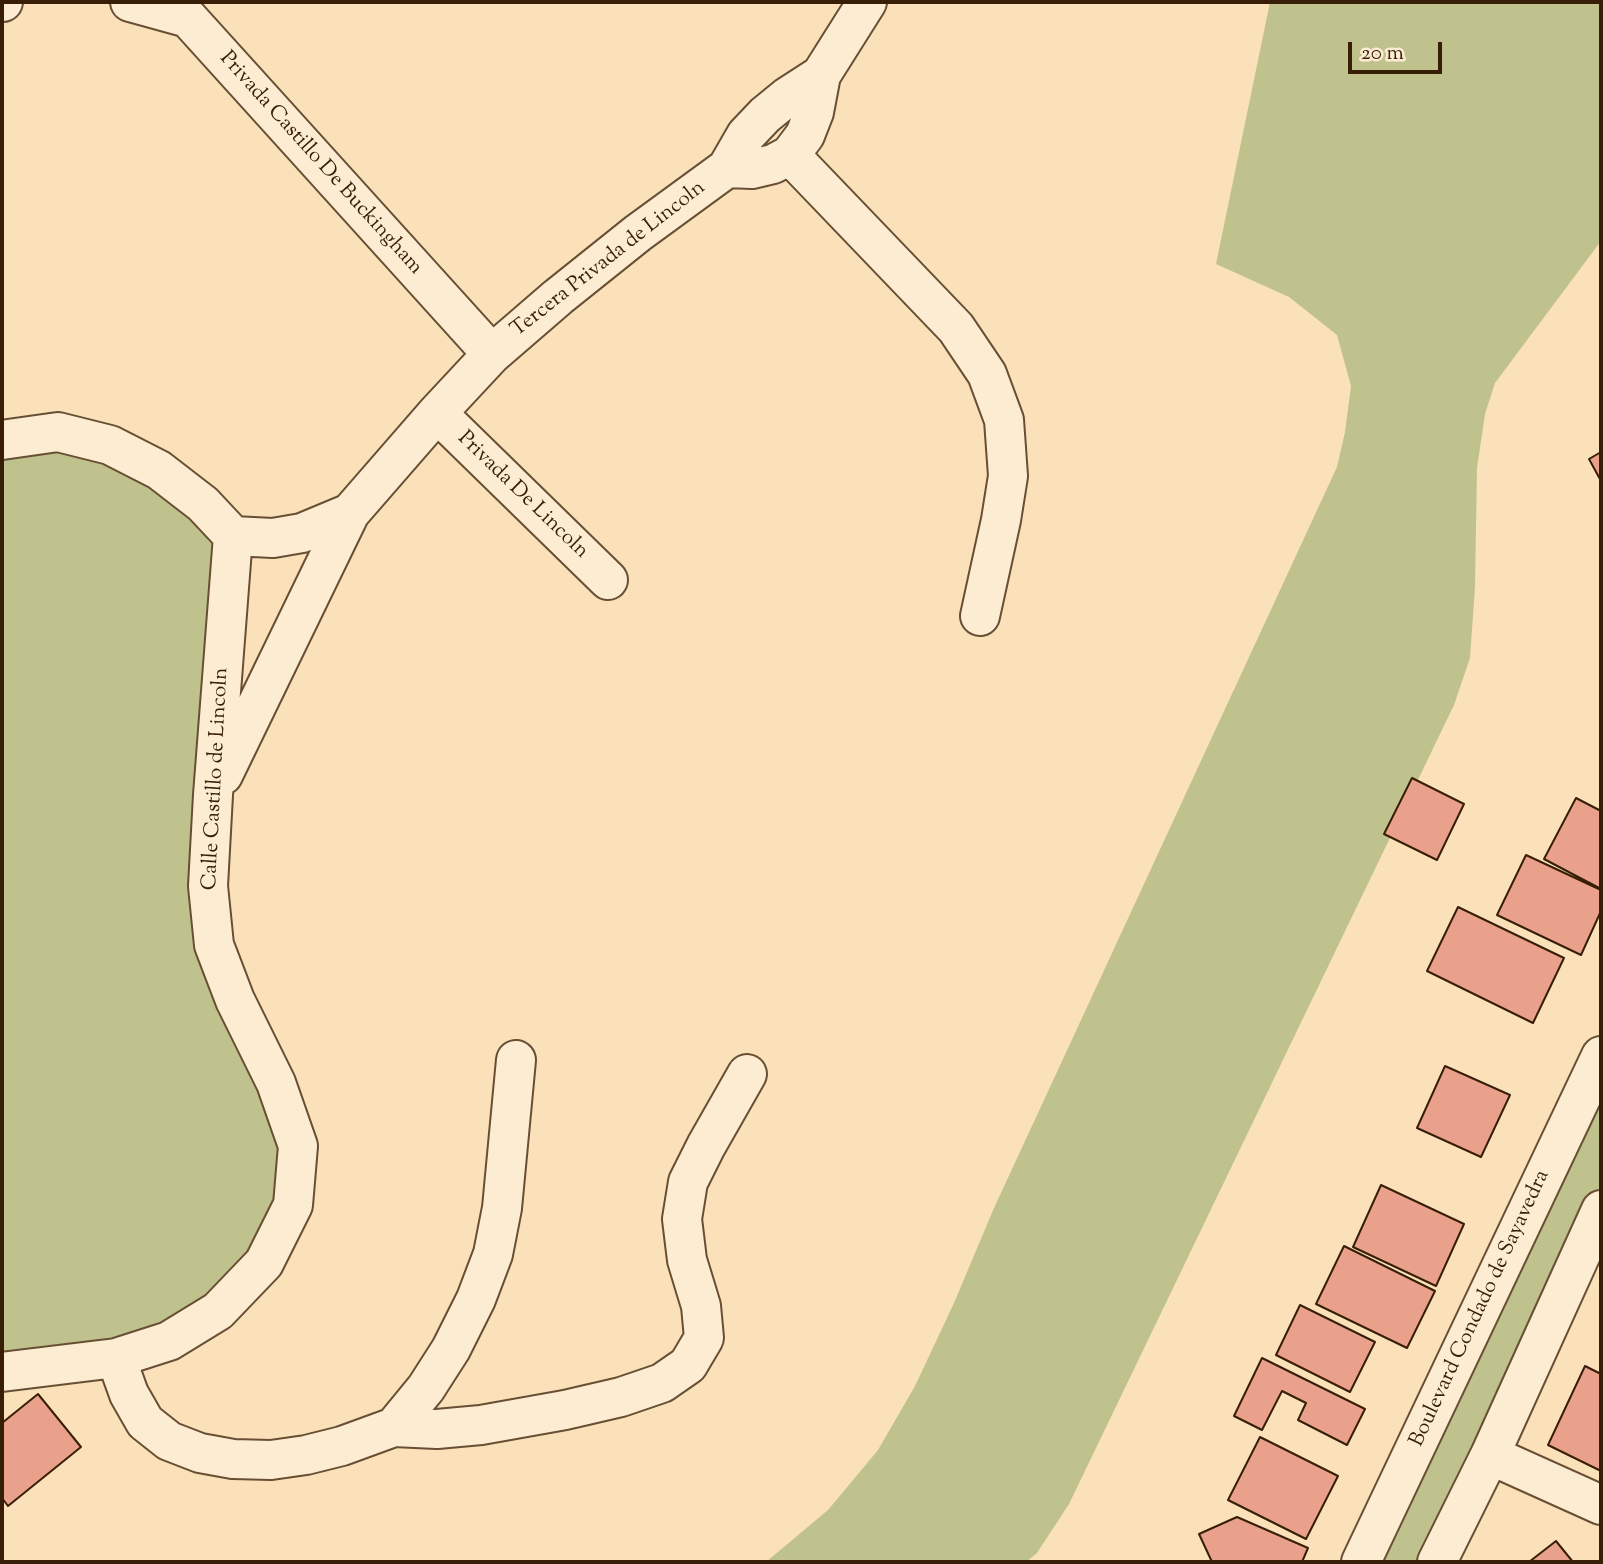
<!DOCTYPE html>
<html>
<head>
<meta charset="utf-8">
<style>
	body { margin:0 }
	#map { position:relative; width:1603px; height:1564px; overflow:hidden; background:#fae1b9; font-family:"Sorts Mill Goudy",serif }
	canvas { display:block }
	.frame { position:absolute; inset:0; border:4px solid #381e07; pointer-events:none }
	.scale { position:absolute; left:1348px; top:42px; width:94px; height:32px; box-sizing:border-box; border:4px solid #381e07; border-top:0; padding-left:9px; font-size:21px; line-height:24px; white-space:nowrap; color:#381e07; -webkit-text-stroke:5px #fcecd2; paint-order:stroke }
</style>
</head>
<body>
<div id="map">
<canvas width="1603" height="1564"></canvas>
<div class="frame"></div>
<div class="scale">20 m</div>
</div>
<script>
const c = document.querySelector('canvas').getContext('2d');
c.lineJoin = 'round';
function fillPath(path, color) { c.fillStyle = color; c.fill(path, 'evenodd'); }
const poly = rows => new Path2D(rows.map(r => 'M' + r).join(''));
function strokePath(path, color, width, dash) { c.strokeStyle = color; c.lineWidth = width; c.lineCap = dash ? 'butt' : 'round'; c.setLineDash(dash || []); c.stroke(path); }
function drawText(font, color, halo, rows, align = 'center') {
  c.font = font + ' "Sorts Mill Goudy",serif'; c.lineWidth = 6; c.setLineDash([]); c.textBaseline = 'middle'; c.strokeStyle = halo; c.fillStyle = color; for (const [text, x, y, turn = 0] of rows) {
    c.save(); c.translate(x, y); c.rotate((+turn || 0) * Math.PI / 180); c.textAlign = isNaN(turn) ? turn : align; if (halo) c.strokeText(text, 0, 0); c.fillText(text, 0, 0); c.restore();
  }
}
fillPath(poly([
	[1270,2,1601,2,1601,241,1495,383,1485,414,1477,468,1475,587,1470,658,1454,705,1069,1504,1037,1553,1026,1562,766,1562,828,1510,878,1450,915,1386,954,1303,994,1208,1337,467,1345,432,1351,386,1337,335,1289,297,1216,264],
	[58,432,233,536,208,886,276,1083,293,1205,218,1311,2,1372,2,440],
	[1601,1056,1601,1210,1437,1562,1361,1562]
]), '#c0c28e');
const building = poly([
	[1601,452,1601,481,1589,459,1601,452],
	[1412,778,1464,804,1437,860,1384,834,1412,778],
	[1576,798,1601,811,1601,889,1544,859,1576,798],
	[1526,855,1601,890,1601,911,1581,955,1497,915,1526,855],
	[1458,907,1564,958,1533,1023,1427,971,1458,907],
	[1445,1066,1510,1095,1481,1157,1417,1128,1445,1066],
	[1381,1185,1464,1224,1436,1286,1353,1247,1381,1185],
	[1344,1246,1435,1291,1407,1348,1316,1304,1344,1246],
	[1300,1305,1375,1342,1350,1392,1276,1355,1300,1305],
	[1262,1358,1365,1409,1347,1445,1298,1420,1306,1403,1282,1391,1262,1430,1234,1416,1262,1358],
	[1585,1366,1601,1374,1601,1471,1548,1445,1585,1366],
	[38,1394,81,1447,8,1506,2,1498,2,1423,38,1394],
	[1260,1437,1338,1476,1306,1539,1228,1500,1260,1437],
	[1237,1517,1308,1548,1302,1562,1212,1562,1199,1534,1237,1517],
	[1556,1541,1573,1562,1529,1562,1556,1541]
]);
fillPath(building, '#e9a18b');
strokePath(building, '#381e07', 2);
const minor = poly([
	[2,2,3,2],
	[130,2,188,18,492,354],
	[790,155,956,328,987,374,1004,420,1008,476,1001,520,980,616],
	[727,168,752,169,773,164,790,155,805,135,814,112,821,75,867,2],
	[437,413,608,580],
	[2,440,58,432,110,445,159,470,203,504,233,536,213,795,208,886,214,945,235,1000,276,1083,298,1146,293,1205,264,1263,218,1311,169,1341,116,1358,2,1372],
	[233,536,273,538,302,533,350,513,437,413,492,354,558,297,638,233,727,168,746,135,765,115,787,97,821,75],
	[223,775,350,513],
	[116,1358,129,1394,145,1422,169,1441,200,1453,233,1459,271,1460,306,1455,342,1446,394,1427,437,1429,481,1425,565,1410,621,1397,662,1383,688,1365,704,1338,701,1306,687,1260,682,1219,688,1182,706,1146,747,1074],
	[394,1427,426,1388,451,1349,476,1299,493,1254,502,1208,516,1060],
	[1490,1455,1601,1505],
	[1361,1562,1601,1056],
	[1437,1562,1490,1455,1601,1210]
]);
strokePath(minor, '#684f34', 42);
strokePath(minor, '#fcecd2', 38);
drawText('21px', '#381e07', '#fcecd2', [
	["Privada Castillo De Buckingham",320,164,48],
	["Tercera Privada de Lincoln",609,260,-38],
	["Privada De Lincoln",522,496,44],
	["Calle Castillo de Lincoln",217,779,-87],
	["Boulevard Condado de Sayavedra",1481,1309,-65]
]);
</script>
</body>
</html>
